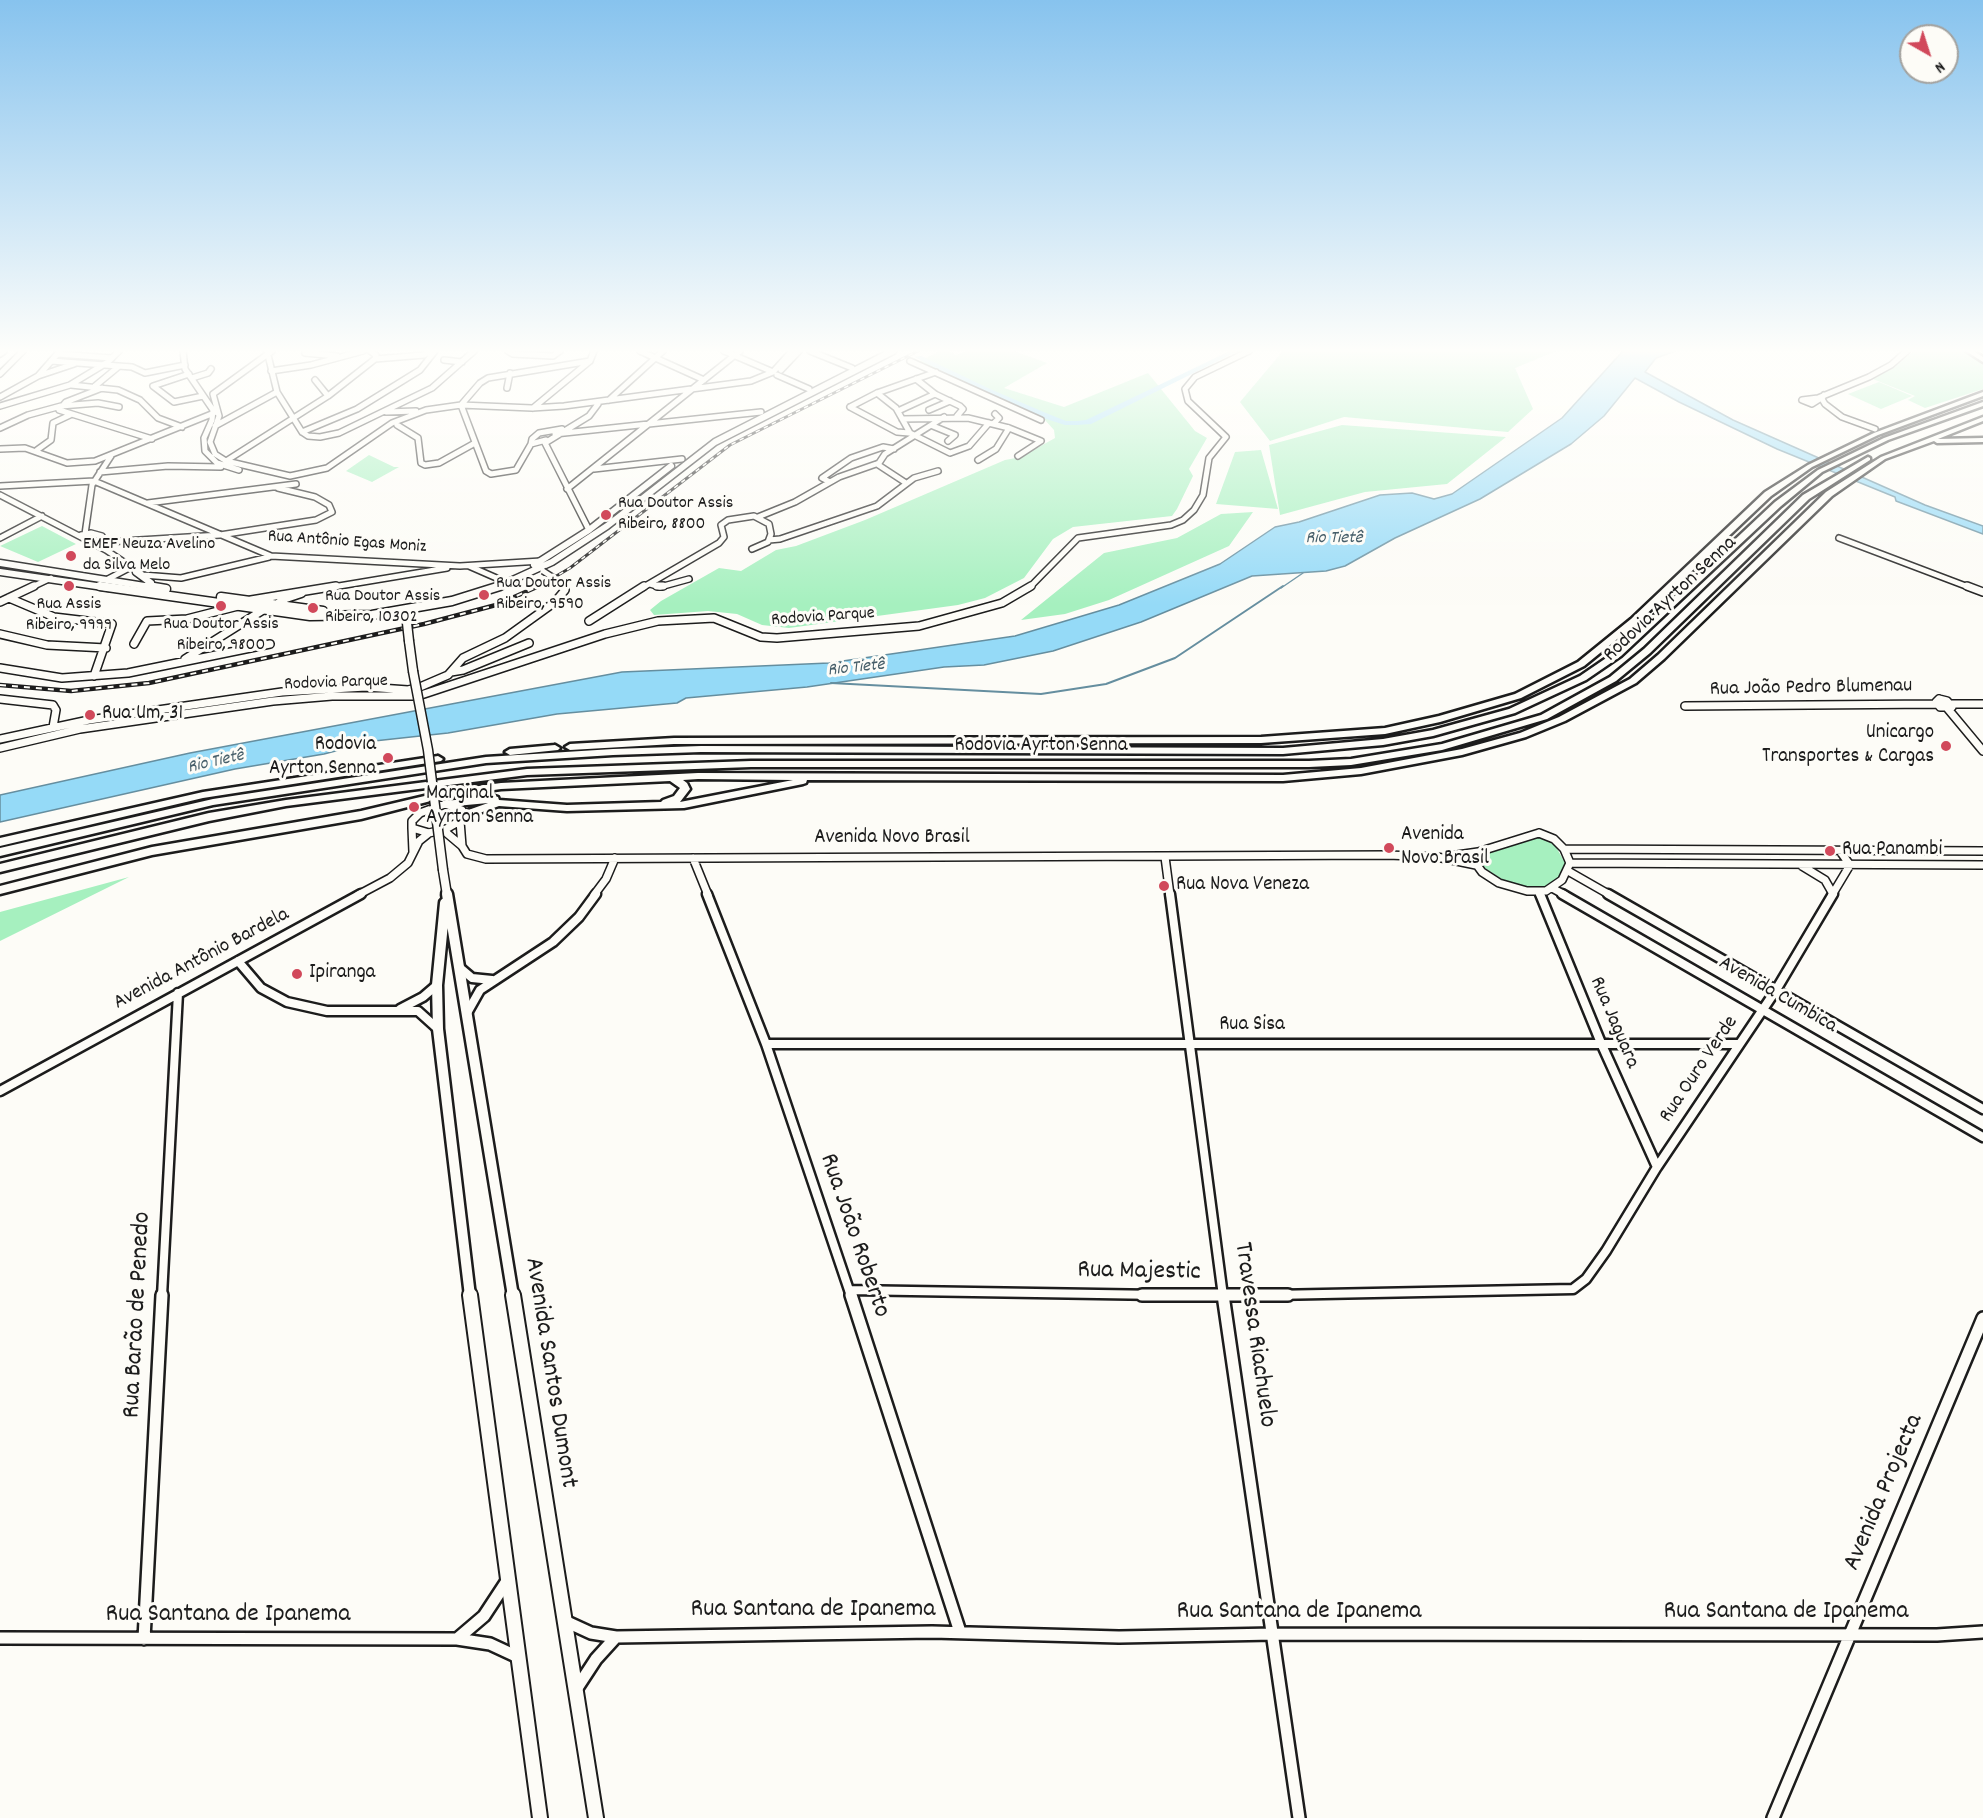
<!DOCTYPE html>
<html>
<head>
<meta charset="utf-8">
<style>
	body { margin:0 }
	#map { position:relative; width:1983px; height:1818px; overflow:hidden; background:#fdfcf7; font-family:Dekko,sans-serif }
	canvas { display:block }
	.north { position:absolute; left:1899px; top:24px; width:60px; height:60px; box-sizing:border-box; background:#fdfcf7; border:2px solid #a3a29f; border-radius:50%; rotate:141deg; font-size:16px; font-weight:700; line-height:24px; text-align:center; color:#1c1c1c }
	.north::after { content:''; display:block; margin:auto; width:21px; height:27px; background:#d1495b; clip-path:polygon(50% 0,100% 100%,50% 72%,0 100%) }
</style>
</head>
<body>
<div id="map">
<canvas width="1983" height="1818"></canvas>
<div class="north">N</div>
</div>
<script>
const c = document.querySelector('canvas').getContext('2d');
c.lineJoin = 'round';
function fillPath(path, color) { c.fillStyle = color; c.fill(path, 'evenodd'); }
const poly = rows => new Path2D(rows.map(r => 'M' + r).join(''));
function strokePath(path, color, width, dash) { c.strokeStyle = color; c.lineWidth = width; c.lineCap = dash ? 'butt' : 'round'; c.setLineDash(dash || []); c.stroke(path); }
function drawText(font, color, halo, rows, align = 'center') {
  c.font = font + ' Dekko,sans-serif'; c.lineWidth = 6; c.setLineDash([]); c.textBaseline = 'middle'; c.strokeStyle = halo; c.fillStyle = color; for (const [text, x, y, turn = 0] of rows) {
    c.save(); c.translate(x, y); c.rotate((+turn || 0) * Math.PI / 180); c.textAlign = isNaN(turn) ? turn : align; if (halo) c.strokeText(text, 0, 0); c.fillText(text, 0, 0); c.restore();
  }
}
fillPath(poly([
	[940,351,949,351,956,355,967,351,1014,351,1047,363,1004,388,1064,407,1148,373,1195,431,1207,438,1189,469,1193,476,1177,509,1172,516,1073,527,1053,539,1024,578,985,598,958,605,789,628,762,625,737,614,708,611,654,615,650,610,661,601,719,568,741,571,776,550,796,546,865,520,1005,460,1021,457,1055,438,1054,430,1044,419,918,362],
	[1283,351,1556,351,1515,368,1533,409,1508,432,1344,417,1270,441,1240,402],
	[1913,351,1965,351,1983,362,1983,389,1925,408,1908,400,1915,396,1873,379,1895,367],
	[1879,382,1912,396,1881,409,1848,394],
	[1342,425,1506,437,1447,484,1365,492,1280,515,1269,445],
	[1261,450,1278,509,1216,504,1235,452],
	[369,455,394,467,399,467,372,482,346,471],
	[1253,512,1229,546,1109,600,1065,614,1021,620,1104,553,1177,538,1221,514],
	[42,526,76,544,38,562,0,546],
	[1541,837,1555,845,1565,863,1564,870,1558,880,1546,887,1524,887,1509,884,1485,868,1480,861,1483,855],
	[129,877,0,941,0,912]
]), '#a6f0bf');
const water = poly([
	[1623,351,1675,351,1656,358,1645,372,1733,420,1925,505,1983,526,1983,534,1896,501,1895,497,1777,449,1679,402,1635,378,1604,416,1571,444,1480,499,1395,538,1345,566,1326,571,1252,576,1141,622,1053,651,984,665,944,667,807,687,686,698,677,703,557,714,448,733,374,741,324,754,235,769,0,822,0,795,190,753,622,672,829,663,1015,636,1119,605,1220,564,1275,527,1299,522,1380,495,1412,493,1434,499,1452,494,1562,418,1623,351]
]);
fillPath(water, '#95daf7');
strokePath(water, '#658e9f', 1.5);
strokePath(poly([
	[1281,588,1303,573]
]), '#658e9f', 1.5);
strokePath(poly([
	[831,683,1041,694,1106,684,1175,658,1283,586]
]), '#658e9f', 2);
fillPath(poly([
	[1230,351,1238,351,1091,424,1077,425,1065,425,1040,417,984,393,915,357,921,356,990,389,1046,413,1066,421,1077,421,1086,420,1230,351]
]), '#95daf7');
const minorFar3 = poly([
	[183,351,185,369,213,410,212,420,204,438,205,451,217,463,239,470],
	[267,351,277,392,302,432,308,436,320,437,339,433,432,388,474,351],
	[272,351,213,394,219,416,210,442,215,454,226,461,290,476,327,468,392,423,426,410,461,405,532,408,564,406,751,381,773,372,792,351],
	[508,351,513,354,553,356,560,351],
	[640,351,704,380],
	[724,351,773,372],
	[810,351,852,368],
	[305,353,337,356],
	[0,354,4,351],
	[57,354,112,358],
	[375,359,424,355,431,351],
	[444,360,462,362],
	[51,361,132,367,145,373,185,365],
	[910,361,1041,420],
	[781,370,799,351],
	[271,371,311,365,363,351],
	[0,374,23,351],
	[189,374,153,386,174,402,203,396],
	[777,375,809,389],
	[38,376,74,364],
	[192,378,208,373,211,369],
	[916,379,935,394,960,406,963,409,957,416],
	[315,380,328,396],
	[71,385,118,390,140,400,158,418,182,427],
	[95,386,118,367],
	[102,388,66,402,59,410,152,439],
	[507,388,510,373],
	[877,393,896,408,910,433,950,453,969,446,989,423],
	[1824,395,1822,399,1825,404,1842,417,1875,429],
	[0,397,38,376,60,351],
	[1823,397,1812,404,1802,400,1818,398,1869,377,1891,365,1907,351],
	[609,400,663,351],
	[461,405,486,471,491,474,516,470,531,444,546,440],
	[461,405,480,383,488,378,590,361],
	[0,406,70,385,108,362,119,351],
	[850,407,877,393,936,372],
	[850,407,897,432,909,433],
	[533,408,590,361,594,351],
	[929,410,950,401],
	[898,411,935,394],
	[386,412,416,411],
	[902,419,968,418,1009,428,1041,441,1018,456],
	[993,424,999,418,995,414],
	[397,425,418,438,421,463,425,465,439,463,475,443],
	[215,426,277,392],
	[933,426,955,435,948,441],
	[0,428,28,415,61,406,98,403,119,407],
	[302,432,357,409,420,370,435,351],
	[555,434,761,412],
	[531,444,532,439,539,433,562,429],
	[0,449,25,448,67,463,95,461,214,413],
	[37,450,51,440,53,423,70,415],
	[978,460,996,449,1009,428],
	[226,461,328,396,375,359,376,355,370,351],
	[877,464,906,483],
	[594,469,682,459],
	[100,472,168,466,221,467],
	[830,482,822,478,851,458,883,447,894,449],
	[0,486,94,481,271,556,460,566,541,561],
	[567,489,740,351],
	[0,495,106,550,143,575,181,578,269,557],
	[148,503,296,484],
	[758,517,795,502,839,477,879,463,885,454,944,417],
	[589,530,545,443,589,416,598,404],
	[85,534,92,485,111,456],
	[81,535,91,533,102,536,107,546],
	[0,538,42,516],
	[1839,538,1971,588],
	[769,540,780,539,877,506,914,478,938,471],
	[107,542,220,535,316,520,332,512,329,505,315,497,278,488],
	[469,566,501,580],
	[108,579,131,567],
	[560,582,564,588],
	[650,584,660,587,689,579],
	[30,588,51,578],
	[327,588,447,568],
	[642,588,719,543,724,537,721,525,728,520,754,516,769,524,771,534,768,542,752,549],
	[1029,588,1078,538,1171,525,1183,520,1194,510,1203,495,1209,458,1226,437,1188,401,1185,389,1195,377,1249,351]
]);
const minorFar2 = poly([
	[657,586,663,586],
	[1967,586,1983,592],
	[9,598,54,617,112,624,94,676],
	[251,600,336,586],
	[0,602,34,586],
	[589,621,644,586],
	[0,634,47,645,106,648],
	[134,644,147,621,187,619,238,606],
	[185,659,263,610],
	[0,668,62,678,128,673,270,644],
	[451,672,463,670,529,643],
	[0,699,53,705,56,710,53,727],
	[1939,699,1947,701,1952,707,1940,707,1936,702,1939,699],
	[1951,704,1983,704],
	[1685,706,1936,704],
	[1948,709,1983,751],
	[0,739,89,720,282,692,366,687,408,690,420,687,448,675,463,658,505,638,555,602,565,590,563,586],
	[0,748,80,729,273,701,332,696,418,696,605,634,658,621,714,618,761,637,777,638,919,626,1002,603,1031,586],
	[445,804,462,810,460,821,446,829,429,833,412,828,412,821,420,813,445,804],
	[460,821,462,846],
	[412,828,413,852],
	[443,830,462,846,467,854,486,859,1388,855,1437,857,1476,865],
	[1539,833,1554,839,1564,849,1570,863,1562,880,1546,891,1527,891,1499,883,1482,872,1474,861,1478,852,1539,833],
	[1564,849,1983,851],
	[1450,856,1478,852],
	[1165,857,1170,895],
	[693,858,708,895],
	[1570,863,1983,865],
	[1802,866,1825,880,1833,894],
	[1568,871,1610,895],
	[1552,888,1565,895],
	[1539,892,1540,895],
	[358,895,390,878,408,863,419,841,429,833],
	[594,895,606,879,615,858],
	[1832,895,1850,865,1840,851]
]);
const minorFar1 = poly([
	[707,894,766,1044,851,1296],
	[1170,894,1223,1296],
	[1540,894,1601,1043,1657,1167],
	[1562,894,1983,1137],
	[1608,894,1983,1109],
	[238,961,261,988,287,1002,327,1011,418,1011,438,1029],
	[459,967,472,978,492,980],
	[400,1009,423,997,437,985],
	[467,1013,480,990,553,942,579,917,596,894],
	[766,1044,1739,1044],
	[0,1091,361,894],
	[849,1290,1223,1296,1573,1289,1586,1279,1606,1251,1657,1167,1776,990,1833,894],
	[162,1296,178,993]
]);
const minor = poly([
	[851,1295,960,1632],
	[1142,1295,1288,1295],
	[1223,1295,1299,1818],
	[567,1622,591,1633,616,1637,932,1632,1119,1637,1274,1634,1937,1635,1983,1632],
	[0,1638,457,1639,490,1644,518,1657],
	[144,1639,162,1295],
	[457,1639,484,1616,507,1581],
	[577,1688,596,1659,616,1637],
	[1773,1818,1983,1318]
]);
const majorFar3 = poly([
	[0,563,157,588],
	[534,565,589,530,671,466],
	[0,572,110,588],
	[136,572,151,583],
	[495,588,552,562,607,526,715,442,893,351]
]);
const majorFar2 = poly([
	[100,586,310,616,372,615,452,601,500,586],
	[148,586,166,589],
	[221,597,323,611],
	[275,608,283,599,301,593],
	[409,641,413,671],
	[443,870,447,895]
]);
const majorFar1 = poly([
	[447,894,513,1296],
	[445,903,437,985,438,1029,470,1296]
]);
const major = poly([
	[470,1295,540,1818],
	[513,1295,596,1818]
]);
const highway = poly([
	[1966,351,1973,351,1983,357,1983,362,1966,351],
	[1983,392,1983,396,1878,435,1812,467,1771,496,1637,623,1584,666,1521,698,1440,722,1385,734,1261,743,674,744,570,750,565,747,570,744,674,738,1261,737,1385,728,1439,716,1515,694,1578,662,1631,619,1765,492,1808,465,1874,433,1983,392],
	[1983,402,1983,406,1888,440,1822,472,1781,506,1621,656,1586,680,1515,713,1433,736,1383,745,1283,754,701,752,613,755,486,763,213,805,0,856,0,848,213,799,486,757,613,749,701,746,1283,748,1383,739,1433,730,1509,709,1580,676,1615,652,1775,502,1818,470,1884,438,1983,402],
	[1983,417,1983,421,1938,439,1983,438,1983,442,1937,443,1934,441,1885,459,1832,496,1664,659,1636,683,1565,721,1526,737,1462,755,1361,774,1283,781,807,780,806,783,803,784,684,808,567,811,499,806,463,819,458,815,460,813,488,803,445,807,440,804,445,801,495,796,498,797,499,800,567,805,661,802,663,800,674,796,680,788,670,781,501,789,450,796,361,819,152,855,0,894,0,886,152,847,361,811,450,790,501,783,698,773,1283,775,1361,768,1462,749,1520,733,1559,717,1630,679,1658,655,1826,492,1881,457,1983,417],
	[698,779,793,780,680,802,690,789,687,783,683,780,698,779],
	[1868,457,1870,458,1870,460,1809,499,1650,653,1616,681,1547,719,1442,750,1351,765,1309,767,751,767,527,775,286,806,209,821,0,872,0,864,209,813,286,800,527,769,751,761,1309,761,1351,759,1442,744,1541,715,1610,677,1644,649,1803,495,1868,457],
	[555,745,560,748,558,750,510,755,505,752,510,749,555,745],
	[438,756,443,759,441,761,203,798,0,846,0,838,203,792,438,756]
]);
strokePath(minorFar3, '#1c1c1c', 8);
strokePath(minorFar2, '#1c1c1c', 10);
strokePath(minorFar1, '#1c1c1c', 13);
strokePath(minor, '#1c1c1c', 16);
strokePath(majorFar3, '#1c1c1c', 9);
strokePath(majorFar2, '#1c1c1c', 11);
strokePath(majorFar1, '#1c1c1c', 15);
strokePath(major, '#1c1c1c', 18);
strokePath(highway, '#1c1c1c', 5);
strokePath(minorFar3, '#fdfcf7', 5);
strokePath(minorFar2, '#fdfcf7', 7);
strokePath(minorFar1, '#fdfcf7', 8);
strokePath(minor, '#fdfcf7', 11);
strokePath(majorFar3, '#fdfcf7', 6);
strokePath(majorFar2, '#fdfcf7', 8);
strokePath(majorFar1, '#fdfcf7', 10);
strokePath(major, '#fdfcf7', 14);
fillPath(highway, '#fdfcf7');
const railFar1 = poly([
	[536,588,570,568,730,445,918,351]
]);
const rail = poly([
	[0,685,71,691,149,683,424,624,496,605,539,586]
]);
strokePath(railFar1, '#1c1c1c', 3);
strokePath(rail, '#1c1c1c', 4.5);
strokePath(railFar1, '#fdfcf7', 1.5, [4.5]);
strokePath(rail, '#fdfcf7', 2, [6]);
const minorBridge = poly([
	[543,571,560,582]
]);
const majorBridge = poly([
	[407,623,409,641],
	[413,671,428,750,443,870]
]);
strokePath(minorBridge, '#1c1c1c', 8, []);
strokePath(majorBridge, '#1c1c1c', 11, []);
strokePath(minorBridge, '#fdfcf7', 5);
strokePath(majorBridge, '#fdfcf7', 8);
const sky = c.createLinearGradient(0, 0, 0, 605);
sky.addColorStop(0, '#87c3ee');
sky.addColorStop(0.58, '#fefefb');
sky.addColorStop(1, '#fefefb00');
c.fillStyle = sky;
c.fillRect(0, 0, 1983, 605);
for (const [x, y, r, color] of [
	[606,515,6,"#d1495b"],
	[71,556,6,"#d1495b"],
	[69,586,6,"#d1495b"],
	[484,595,6,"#d1495b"],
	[221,606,6,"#d1495b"],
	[313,608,6,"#d1495b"],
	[90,715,6,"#d1495b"],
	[1946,746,6,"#d1495b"],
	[388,758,6,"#d1495b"],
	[414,807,6,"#d1495b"],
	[1389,848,6,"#d1495b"],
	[1830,851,6,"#d1495b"],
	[1164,886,6,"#d1495b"],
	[297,974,6,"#d1495b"]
]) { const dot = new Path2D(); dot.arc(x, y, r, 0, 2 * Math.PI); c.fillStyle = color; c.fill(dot); strokePath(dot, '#fdfcf7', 2); }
drawText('18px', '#1c1c1c', '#fdfcf7', [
	["Rua Doutor Assis",618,505],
	["Ribeiro, 8800",618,526],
	["EMEF Neuza Avelino",83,546],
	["da Silva Melo",83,567],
	["Rua Doutor Assis",496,585],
	["Ribeiro, 9590",496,606],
	["Rua Doutor Assis",325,598],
	["Ribeiro, 10302",325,619],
	["Rua Assis",69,606,"center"],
	["Ribeiro, 9999",69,627,"center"],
	["Rua Doutor Assis",221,626,"center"],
	["Ribeiro, 9800",221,647,"center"]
], 'left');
drawText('italic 18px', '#465e69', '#fdfcf7', [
	["Rio Tietê",1334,540],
	["Rio Tietê",856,669,-6],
	["Rio Tietê",216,763,-13]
]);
drawText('18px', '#1c1c1c', '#fdfcf7', [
	["Rua Antônio Egas Moniz",347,543,4],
	["Rodovia Parque",823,618,-4],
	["Rodovia Parque",336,684,-2]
]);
drawText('21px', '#1c1c1c', '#fdfcf7', [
	["Rodovia Ayrton Senna",1671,600,-43],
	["Rua João Pedro Blumenau",1811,689,-1],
	["Rodovia Ayrton Senna",1041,747],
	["Avenida Novo Brasil",892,839],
	["Avenida Antônio Bardela",202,960,-28],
	["Avenida Cumbica",1777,996,30],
	["Rua Jaguara",1613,1023,67],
	["Rua Sisa",1252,1026],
	["Rua Ouro Verde",1700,1070,-56]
]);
drawText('21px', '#1c1c1c', '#fdfcf7', [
	["Rua Um, 31",102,715],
	["Unicargo",1934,734,"right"],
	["Transportes & Cargas",1934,758,"right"],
	["Rodovia",376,746,"right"],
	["Ayrton Senna",376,770,"right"],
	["Marginal",426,795],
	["Ayrton Senna",426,819],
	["Avenida",1401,836],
	["Novo Brasil",1401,860],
	["Rua Panambi",1842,851],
	["Rua Nova Veneza",1176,886],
	["Ipiranga",309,974]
], 'left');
drawText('26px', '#1c1c1c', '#fdfcf7', [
	["Rua João Roberto",853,1236,71],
	["Rua Majestic",1139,1273,1],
	["Rua Barão de Penedo",139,1315,-87],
	["Travessa Riachuelo",1253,1335,82],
	["Avenida Santos Dumont",549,1373,81],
	["Avenida Projecta",1885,1493,-67],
	["Rua Santana de Ipanema",813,1611],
	["Rua Santana de Ipanema",1299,1613],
	["Rua Santana de Ipanema",1786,1613],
	["Rua Santana de Ipanema",228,1616]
]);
</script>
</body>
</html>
